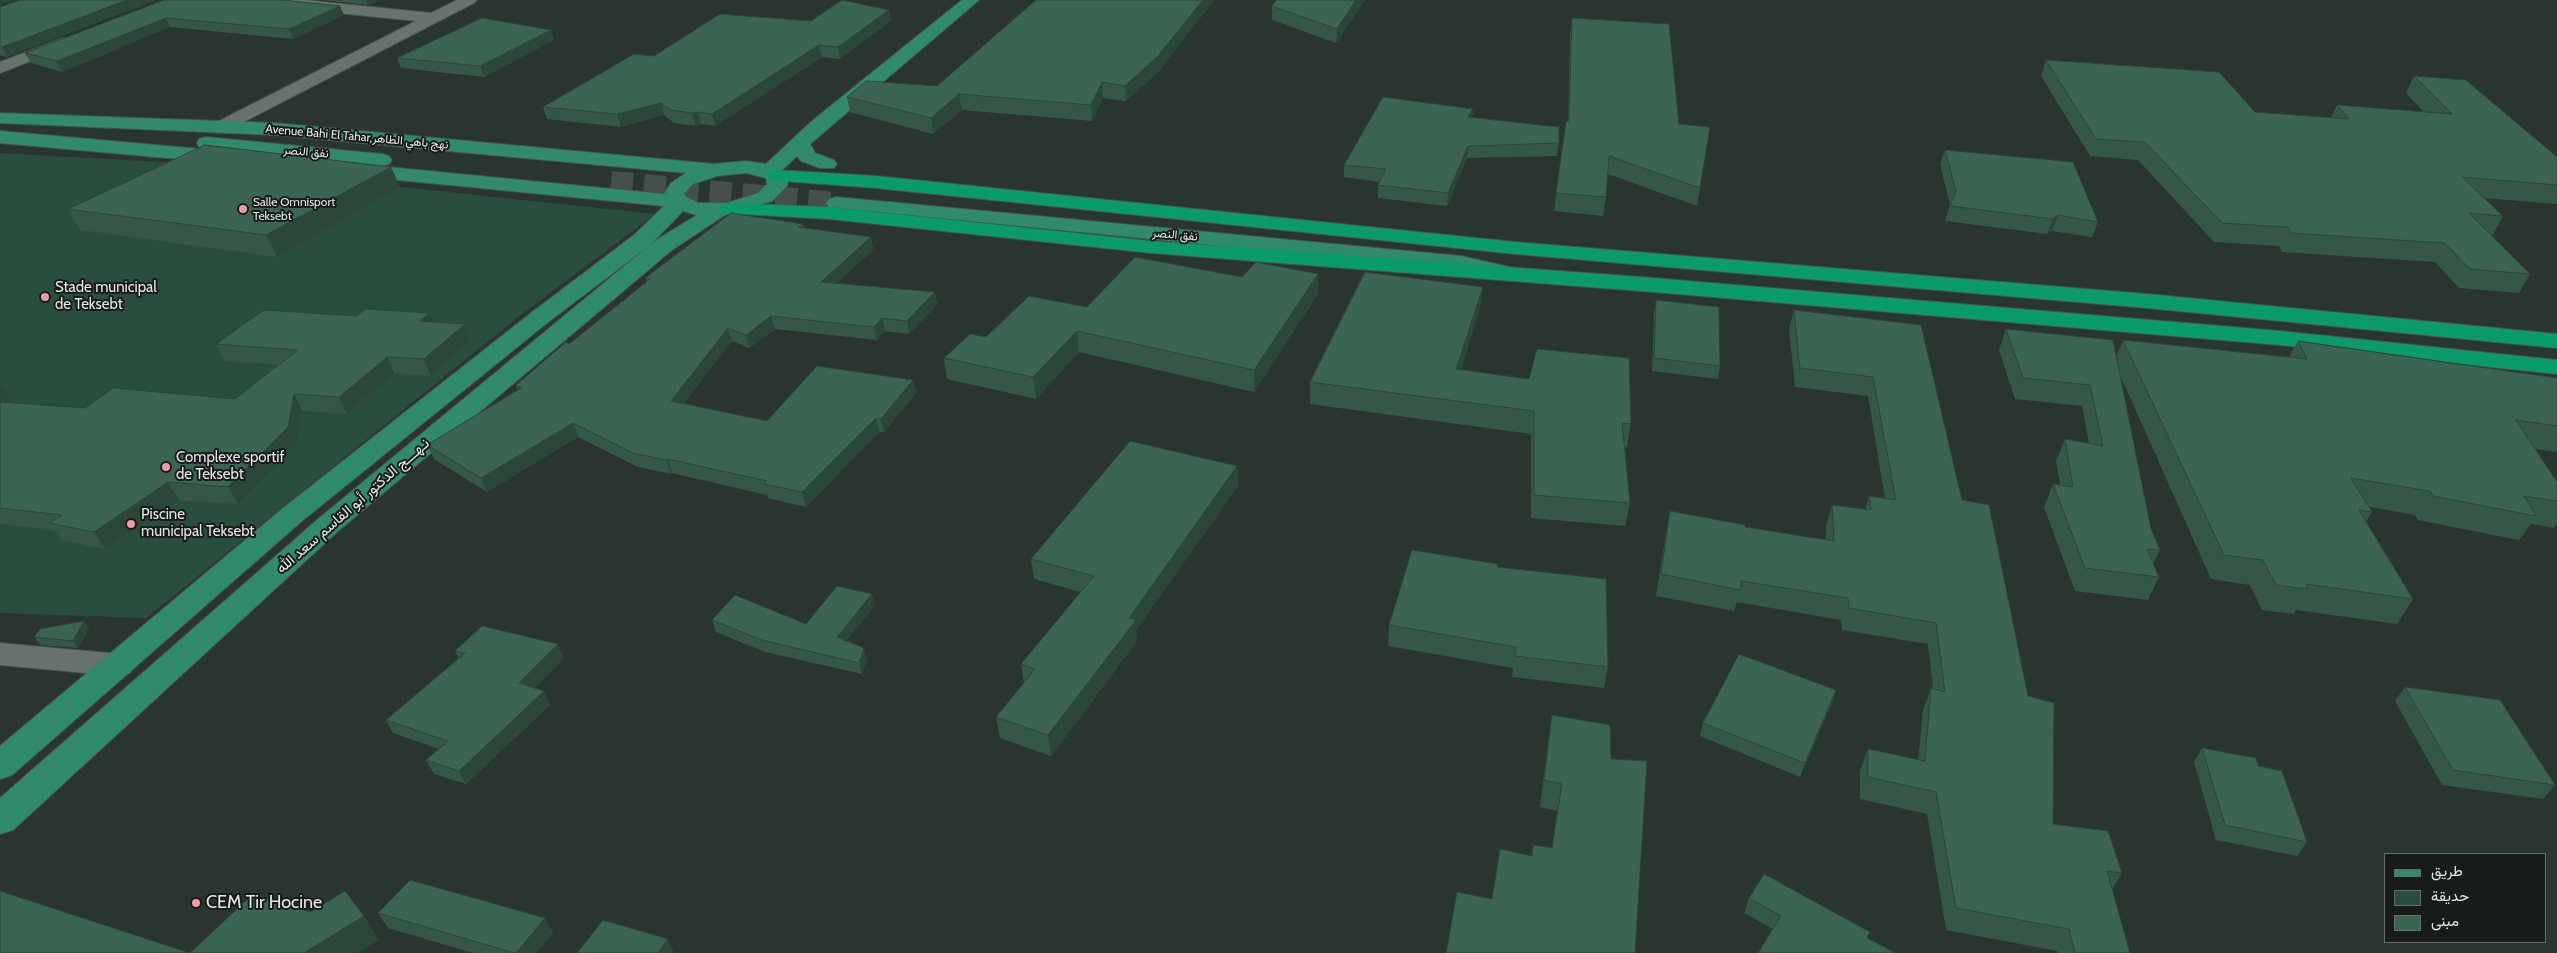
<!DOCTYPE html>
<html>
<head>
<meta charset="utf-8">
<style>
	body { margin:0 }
	#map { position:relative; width:2557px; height:953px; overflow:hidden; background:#2b3530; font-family:Cabin,Vazirmatn,sans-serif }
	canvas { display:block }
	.legend { position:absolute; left:2384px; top:853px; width:162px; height:90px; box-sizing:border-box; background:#171b19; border:1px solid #686d6a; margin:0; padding:6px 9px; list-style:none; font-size:15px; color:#e1e7e4 }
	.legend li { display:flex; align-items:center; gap:10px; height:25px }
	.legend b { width:25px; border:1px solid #686d6a }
</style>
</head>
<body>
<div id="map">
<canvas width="2557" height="953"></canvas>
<ul class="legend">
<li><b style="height:6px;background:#2f8b6c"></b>طريق</li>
<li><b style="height:14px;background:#2a4e3d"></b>حديقة</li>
<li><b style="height:14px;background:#3c6551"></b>مبنى</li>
</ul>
</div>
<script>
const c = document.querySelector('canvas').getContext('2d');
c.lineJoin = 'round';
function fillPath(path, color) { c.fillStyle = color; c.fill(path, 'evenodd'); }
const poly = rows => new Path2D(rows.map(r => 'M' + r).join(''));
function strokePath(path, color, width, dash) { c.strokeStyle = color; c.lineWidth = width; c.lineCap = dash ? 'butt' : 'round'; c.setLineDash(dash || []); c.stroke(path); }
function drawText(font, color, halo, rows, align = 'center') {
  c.font = font + ' Cabin,Vazirmatn,sans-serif'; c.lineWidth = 4; c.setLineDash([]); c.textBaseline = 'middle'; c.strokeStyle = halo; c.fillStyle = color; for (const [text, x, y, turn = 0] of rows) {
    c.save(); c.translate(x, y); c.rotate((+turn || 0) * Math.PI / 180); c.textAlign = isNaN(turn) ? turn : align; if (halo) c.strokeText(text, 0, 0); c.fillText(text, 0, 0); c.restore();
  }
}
fillPath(poly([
	[0,153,216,165,400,187,655,214,513,321,146,618,0,613]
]), '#2a4e3d');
strokePath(poly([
	[611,182,836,203]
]), '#46504b', 22, [22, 11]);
const street = poly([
	[252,0,304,0,431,13,457,0,477,0,474,3,224,132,217,130,215,126,217,122,416,21,260,5,252,0],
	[63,38,71,43,69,46,0,73,0,62,63,38],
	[0,643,119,654,130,657,135,665,130,673,119,676,0,665,0,643]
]);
const primary = poly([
	[962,0,979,0,810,144,815,153,834,160,837,164,834,168,820,168,801,161,797,156,781,171,788,181,787,186,772,201,725,215,672,250,337,532,13,830,0,834,0,798,317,520,656,240,697,215,683,211,650,245,547,323,302,521,12,775,0,779,0,746,282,509,531,313,634,235,664,206,357,176,350,174,347,170,350,166,357,164,664,194,671,183,686,173,275,135,0,123,0,113,275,123,714,164,746,161,766,164,812,121,962,0],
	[746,173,766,178,767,184,758,193,727,203,699,203,686,197,684,194,693,184,717,176,746,173],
	[0,131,223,151,230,153,233,157,230,161,223,163,0,143,0,131],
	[206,137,382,154,389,156,392,160,389,164,382,166,199,147,197,143,199,139,206,137],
	[836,197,1461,256,1518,269,1521,274,1518,279,1510,281,1461,270,829,207,826,203,829,199,836,197]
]);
const highway = poly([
	[775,170,876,176,1515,242,2147,294,2557,334,2557,348,2147,308,1515,254,876,188,768,180,765,176,768,172,775,170],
	[729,203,829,207,1151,241,1641,277,2280,331,2557,360,2557,374,2280,345,1641,291,1151,253,829,219,722,213,719,209,722,205,729,203]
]);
strokePath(street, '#49524d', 2);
strokePath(primary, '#49524d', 2);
strokePath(highway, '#49524d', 2);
fillPath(street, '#67736d');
fillPath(primary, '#2f8b6c');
fillPath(highway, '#099b6c');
fillPath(poly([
	[164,0,344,15,293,39,170,27,62,72,31,63,25,53],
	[322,0,378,0,368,5],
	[1036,0,1214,0,1159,71,1126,101,1103,98,1092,121,962,110,933,134,850,112,847,97,937,86],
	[1365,0,1336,43,1272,20,1272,6],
	[0,7,7,57,0,55],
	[889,10,891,21,840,59,822,57,715,126,701,124,695,126,674,123,664,115,621,127,547,119,543,107,654,56,811,21],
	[1572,18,1679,124,1700,188,1697,206,1608,174,1606,197,1603,216,1554,211,1566,121,1568,121,1570,34],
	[551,30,554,40,484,77,401,68,397,58],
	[2046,60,2255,112,2331,118,2337,105,2424,112,2406,93,2414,76,2557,157,2557,204,2484,198,2503,216,2493,235,2490,235,2530,274,2519,293,2459,288,2435,262,2282,252,2279,246,2214,242,2138,160,2090,156,2041,76],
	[1473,109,1472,117,1559,143,1557,156,1467,158,1447,206,1378,198,1378,185,1380,182,1344,177,1344,165],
	[1945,150,2098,222,2092,237,2052,231,2047,234,1945,221,1950,205,1940,164],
	[400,187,277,257,80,230,68,209],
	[803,224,804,228,871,237,873,250,836,283,935,292,937,305,909,334,885,331,877,340,775,329,749,348,732,341,684,403,767,421,913,380,916,393,884,432,879,432,806,507,768,498,767,495,672,473,671,474,638,467,578,437,487,492,434,459,427,445,518,390,516,385,569,344,647,282,645,278],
	[1483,287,1480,308,1461,369,1631,424,1627,447,1625,447,1630,503,1625,526,1531,518,1531,434,1310,404,1310,382],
	[1318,294,1254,392,1079,352,1036,399,947,379,944,358,986,337,1087,307],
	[1656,300,1720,366,1718,379,1652,371,1654,313],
	[1794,310,1921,325,1962,500,2053,824,2122,873,2112,889,2130,953,2057,953,2057,951,1946,930,1927,814,1860,799,1860,771,1868,749,1918,760,1923,710,1931,688,1933,688,1928,644,1842,630,1841,620,1737,602,1734,611,1656,596,1666,532,1670,511,1745,527,1826,540,1826,525,1832,505,1865,510,1869,496,1885,499,1868,396,1795,387,1789,329],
	[433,322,465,324,471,340,431,376,394,373,347,414,302,411,297,444,238,504,179,500,105,549,61,540,54,530,0,524,0,384,11,401,9,402,85,408,235,399,279,365,224,361,216,344],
	[2006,329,2116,357,2123,340,2289,357,2298,341,2557,378,2557,452,2535,449,2557,482,2557,524,2554,528,2531,524,2519,540,2418,520,2415,515,2370,507,2372,512,2366,522,2413,599,2397,624,2296,610,2294,614,2262,610,2250,585,2211,579,2120,375,2151,529,2160,550,2153,564,2159,577,2148,600,2075,591,2044,507,2053,484,2060,485,2056,461,2065,439,2089,444,2082,406,2015,399,1999,350],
	[1237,466,1238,486,1136,630,1137,641,1051,756,1000,738,996,717,1024,683,1021,664,1081,592,1034,579,1031,559],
	[1497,567,1608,667,1604,688,1512,677,1513,668,1388,646,1389,625],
	[875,605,846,641,867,659,862,674,765,652,716,632,712,620,806,624],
	[84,621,89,629,78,648,40,645,34,637],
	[455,651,564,658,534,688,550,705,466,784,434,774,426,760,439,749,393,733,386,720,459,658],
	[2405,687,2555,785,2543,799,2442,785,2395,701],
	[1836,690,1832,704,1800,777,1700,736,1703,723],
	[1552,715,1611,759,1635,953,1492,899,1531,856,1533,845,1552,848,1557,811,1540,807,1548,741],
	[2202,748,2258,766,2307,842,2297,856,2216,840,2194,762],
	[1749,898,1867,938,1773,929,1744,913],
	[378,913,545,918,553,933,536,953,473,953,388,928]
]), '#345746');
fillPath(poly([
	[0,0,14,0,0,5],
	[127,0,157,0,7,57,2,47],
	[366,0,378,0,368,5],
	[1203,0,1214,0,1159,71,1126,101,1125,86],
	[1356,0,1365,0,1336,43,1337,29],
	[340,6,344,15,293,39,289,29],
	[889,10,891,21,840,59,838,47],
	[166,18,170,27,62,72,57,61],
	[551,30,554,40,484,77,480,66],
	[819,45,822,57,715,126,712,114],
	[1102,82,1103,98,1092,121,1091,105],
	[959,94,962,110,933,134,931,118],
	[661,103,664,115,621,127,617,114],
	[1473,109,1472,121,1468,117],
	[698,112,701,124,695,126,692,113],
	[1468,146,1467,158,1447,206,1448,193],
	[391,167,400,187,277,257,266,235],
	[2058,215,2052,231,2047,234,2053,219],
	[871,237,873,250,824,295,821,282],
	[1318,274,1318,294,1254,392,1254,370],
	[1483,287,1480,308,1454,390,1456,369],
	[935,292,937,305,909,334,907,321],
	[429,313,436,329,420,321],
	[771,316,775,329,749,348,746,335],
	[882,318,885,331,877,340,874,327],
	[465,324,471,340,431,376,424,359],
	[728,328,732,341,676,414,671,401],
	[1077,331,1079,352,1036,399,1033,377],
	[387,357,394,373,347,414,339,397],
	[913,380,916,393,884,432,881,419],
	[0,384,11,401,0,408],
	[294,394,302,411,297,444,238,504,228,487],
	[876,418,879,432,806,507,802,492],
	[573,423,578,437,487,492,481,478],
	[668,459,672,473,671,474,666,460],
	[1237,466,1238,486,1136,630,1137,641,1051,756,1048,735,1129,618],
	[168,482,179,500,105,549,94,532],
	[872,594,875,605,840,648,837,637],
	[84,621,89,629,78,648,73,641],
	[558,644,564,658,525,697,519,683],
	[864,648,867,659,862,674,859,663],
	[1836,690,1832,704,1800,777,1805,763],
	[544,691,550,705,466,784,459,771],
	[364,916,379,940,358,953,304,953],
	[545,918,553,933,536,953,516,953],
	[668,939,674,953,658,953]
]), '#2a4739');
const building = poly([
	[20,0,127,0,2,47,0,46,0,7,20,0],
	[164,0,283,0,340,6,289,29,166,18,57,61,25,53,164,0],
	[842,0,889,10,838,47,819,45,712,114,698,112,692,113,671,110,661,103,617,114,543,107,634,54,654,56,720,14,811,21,842,0],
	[1036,0,1203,0,1158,56,1125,86,1102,82,1091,105,959,94,931,118,847,97,866,81,937,86,1036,0],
	[1276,0,1356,0,1337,29,1272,6,1276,0],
	[482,18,551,30,480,66,397,58,482,18],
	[1572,18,1669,24,1679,124,1710,127,1700,188,1609,156,1606,197,1556,193,1566,121,1569,121,1572,18],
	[2046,60,2219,72,2255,112,2349,119,2337,105,2452,114,2414,76,2466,80,2557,157,2557,185,2462,177,2503,216,2469,213,2530,274,2470,269,2445,243,2291,233,2288,227,2222,223,2145,142,2096,139,2046,60],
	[1383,97,1473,109,1468,117,1559,127,1559,143,1468,146,1448,193,1378,185,1386,169,1344,165,1383,97],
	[205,145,391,167,266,235,68,209,205,145],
	[1945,150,2073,162,2098,222,2058,215,2053,219,1950,206,1956,192,1945,150],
	[731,213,803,224,798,227,871,237,821,282,935,292,907,321,882,318,874,327,771,316,746,335,728,328,671,401,767,421,817,366,913,380,881,419,876,418,802,492,764,484,767,481,668,459,666,460,633,453,573,423,481,478,427,445,521,388,516,385,566,342,569,344,650,279,645,278,731,213],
	[1135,257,1242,277,1256,262,1318,274,1254,370,1077,331,1033,377,944,358,970,334,986,337,1029,296,1087,307,1135,257],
	[1365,272,1483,287,1456,369,1529,379,1537,349,1629,358,1631,424,1622,423,1630,503,1534,495,1534,411,1310,382,1365,272],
	[1656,300,1719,307,1720,366,1654,358,1656,300],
	[366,309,429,313,420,321,465,324,424,359,387,357,339,397,294,394,288,427,228,487,168,482,94,532,49,523,62,515,0,508,0,402,85,408,113,388,235,399,298,350,216,344,264,310,356,316,366,309],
	[1794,310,1921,325,1962,500,1989,505,2028,696,2054,703,2053,824,2108,831,2122,873,2107,871,2130,953,2075,953,2069,929,1956,908,1936,792,1868,777,1868,749,1925,761,1931,688,1945,692,1936,623,1849,608,1848,598,1741,581,1740,590,1661,574,1670,511,1745,525,1745,527,1834,541,1832,505,1871,510,1869,496,1896,500,1873,377,1800,368,1794,310],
	[2006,329,2113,340,2151,529,2160,550,2147,549,2159,577,2085,568,2053,484,2073,487,2065,439,2103,446,2090,385,2023,378,2006,329],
	[2123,340,2307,359,2298,341,2557,378,2557,426,2516,420,2557,482,2557,501,2524,496,2536,516,2433,496,2430,491,2351,478,2372,512,2359,510,2413,599,2306,584,2308,589,2276,585,2263,560,2224,555,2123,340],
	[1130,441,1237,466,1129,618,1136,620,1048,735,996,717,1035,669,1021,664,1094,576,1031,559,1130,441],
	[1412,550,1498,564,1497,567,1606,579,1608,667,1515,656,1516,647,1389,625,1412,550],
	[837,586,872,594,837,637,864,648,859,663,762,640,712,620,735,595,806,624,837,586],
	[84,621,73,641,34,637,40,629,84,621],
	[482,626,558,644,519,683,544,691,459,771,426,760,448,741,386,720,465,653,455,651,482,626],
	[1739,654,1836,690,1805,763,1703,723,1739,654],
	[2405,687,2500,700,2555,785,2453,770,2405,687],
	[1552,715,1610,725,1611,759,1647,761,1635,953,1446,953,1457,892,1492,899,1500,849,1532,856,1533,845,1552,848,1562,784,1544,780,1552,715],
	[2202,748,2256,758,2258,766,2282,771,2307,842,2225,825,2202,748],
	[1764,874,1870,932,1867,938,1896,953,1758,953,1781,916,1749,898,1764,874],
	[410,880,545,918,516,953,515,953,378,913,410,880],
	[0,891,190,953,253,894,311,912,345,891,364,916,304,953,0,953,0,891],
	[603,920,668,939,658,953,577,953,603,920]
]);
fillPath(building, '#3c6551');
strokePath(building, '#2a4739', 1);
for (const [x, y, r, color] of [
	[243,209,5,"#f49aa4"],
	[45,297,5,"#f49aa4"],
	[166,467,5,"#f49aa4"],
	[131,524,5,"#f49aa4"],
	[196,903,5,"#f49aa4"]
]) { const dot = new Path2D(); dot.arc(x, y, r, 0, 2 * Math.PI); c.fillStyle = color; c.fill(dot); strokePath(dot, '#171b19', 2); }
drawText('12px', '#e1e7e4', '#171b19', [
	["Avenue Bahi El Tahar,نهج باهي الطاهر",357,137,5],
	["نفق النصر",306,152,5],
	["نفق النصر",1175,235,5]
]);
drawText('12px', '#e1e7e4', '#171b19', [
	["Salle Omnisport",253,202],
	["Teksebt",253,216]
], 'left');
drawText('15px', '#e1e7e4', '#171b19', [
	["Stade municipal",55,288],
	["de Teksebt",55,305],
	["Complexe sportif",176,458],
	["de Teksebt",176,475],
	["Piscine",141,515],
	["municipal Teksebt",141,532]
], 'left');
drawText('15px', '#e1e7e4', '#171b19', [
	["نـهـــج الدكتور أبو القاسم سعد الله",353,506,-41]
]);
drawText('18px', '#e1e7e4', '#171b19', [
	["CEM Tir Hocine",206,903]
], 'left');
</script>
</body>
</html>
